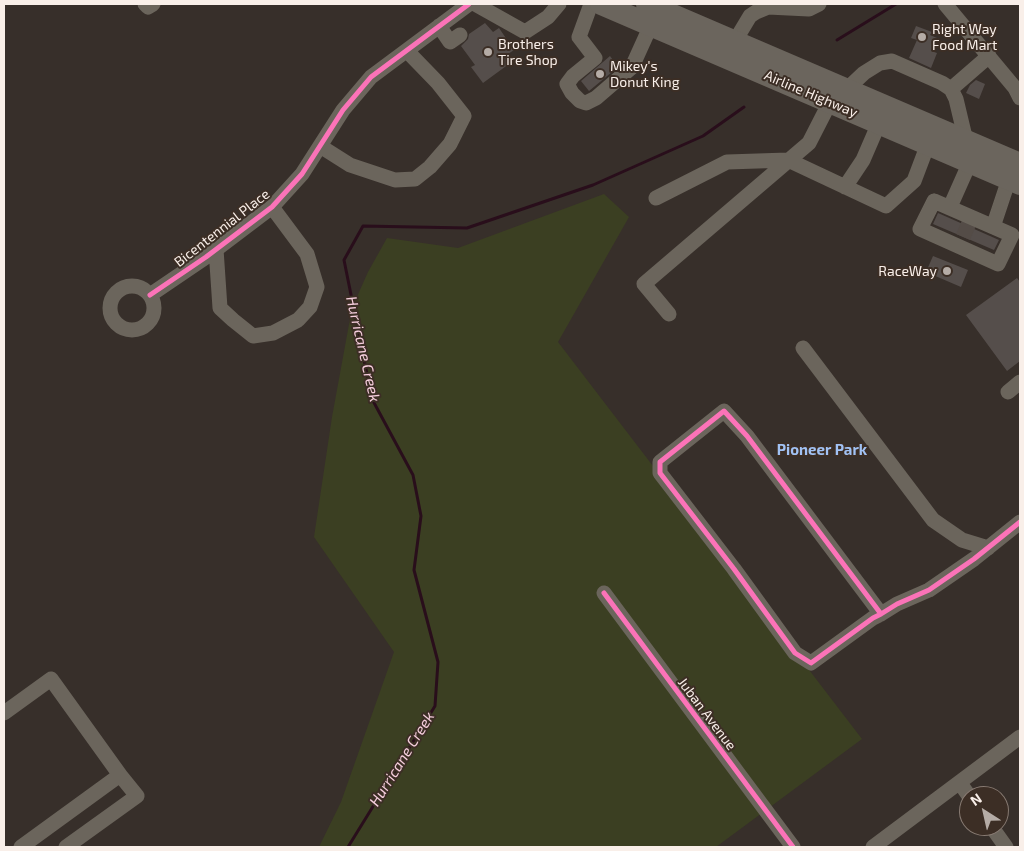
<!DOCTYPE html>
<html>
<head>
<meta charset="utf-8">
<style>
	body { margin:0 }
	#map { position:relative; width:1024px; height:851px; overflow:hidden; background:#372f2a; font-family:"Exo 2",sans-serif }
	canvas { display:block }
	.frame { position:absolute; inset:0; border:5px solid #f9efe9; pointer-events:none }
	.north { position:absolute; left:959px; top:786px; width:50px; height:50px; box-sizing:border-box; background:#3c2e25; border:1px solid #887b73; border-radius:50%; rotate:325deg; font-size:14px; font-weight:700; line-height:20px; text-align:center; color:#f9efe9 }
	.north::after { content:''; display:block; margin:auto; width:18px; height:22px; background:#b5aca6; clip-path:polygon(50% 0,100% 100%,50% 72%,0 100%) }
</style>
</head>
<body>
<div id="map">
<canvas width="1024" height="851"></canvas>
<div class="frame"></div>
<div class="north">N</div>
</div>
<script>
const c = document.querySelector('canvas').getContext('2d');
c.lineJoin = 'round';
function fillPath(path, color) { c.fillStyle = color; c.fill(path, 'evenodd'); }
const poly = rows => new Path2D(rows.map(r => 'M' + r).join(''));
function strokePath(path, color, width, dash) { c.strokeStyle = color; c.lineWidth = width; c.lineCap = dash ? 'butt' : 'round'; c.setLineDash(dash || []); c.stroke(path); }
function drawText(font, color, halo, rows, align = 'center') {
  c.font = font + ' "Exo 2",sans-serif'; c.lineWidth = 4; c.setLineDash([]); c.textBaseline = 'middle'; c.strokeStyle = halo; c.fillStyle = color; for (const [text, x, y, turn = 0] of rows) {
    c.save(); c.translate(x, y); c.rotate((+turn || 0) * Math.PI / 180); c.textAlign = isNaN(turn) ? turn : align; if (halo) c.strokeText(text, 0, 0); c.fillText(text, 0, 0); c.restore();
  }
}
fillPath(poly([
	[604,194,629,217,558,342,862,739,716,847,319,847,341,802,394,652,314,537,332,417,352,308,368,272,387,238,458,248]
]), '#3b3f22');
strokePath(poly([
	[837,40,896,4],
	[348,847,435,706,438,662,414,570,421,516,413,475,372,399,344,260,363,226,467,228,593,185,703,136,744,107]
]), '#290e1b', 3);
fillPath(poly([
	[485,23,493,32,499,28,514,50,508,54,513,61,483,83,471,67,475,65,461,46,468,39,469,34],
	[916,26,932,32,930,35,937,38,931,51,937,53,931,68,909,58,917,40,911,38],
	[610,56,618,67,589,91,581,81],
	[976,80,985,84,979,99,966,93,970,85],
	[938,213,999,240,994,250,933,224],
	[933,256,968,270,961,287,926,272],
	[1017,278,1020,282,1020,361,1007,371,966,315]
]), '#554e4b');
strokePath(poly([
	[963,237,969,223]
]), '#544c47', 15, [15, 8]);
strokePath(poly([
	[145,4,148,7,153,4],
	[475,4,525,32,548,17,559,4],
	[591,4,579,37,595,58,573,76,567,84,572,93,580,101,586,103,596,98,632,67,651,25],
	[945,4,1015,88,1020,98],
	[439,26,450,42,460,35],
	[735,41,750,16,756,12,768,7,809,9,819,4],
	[847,89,864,73,880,63,892,61,942,83,951,89,956,99,966,141],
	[951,89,989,56],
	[320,146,350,165,395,180,415,179,430,167,450,144,464,116,438,83,407,51],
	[845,187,863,160,879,123],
	[656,198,727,162,788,160,886,206,914,181,928,144],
	[934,201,1012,235,998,264,920,229,934,201],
	[950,207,970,162],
	[993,227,1009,179],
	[216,249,220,308,233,320,253,336,273,333,298,320,310,307,317,287,307,254,272,207],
	'110 308a22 22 0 1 1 44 0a22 22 0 1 1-44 0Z',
	[150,295,206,257,272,207,302,174,343,110,371,77,469,4],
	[669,314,644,284,809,143,830,102],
	[803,348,933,520,962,540,988,548],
	[1008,392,1020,382],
	[604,593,793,847],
	[881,614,747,436,724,411,660,462,660,473,734,569,795,653,811,663,873,618,881,614,897,604,929,590,974,559,1020,522],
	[4,713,51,679,120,775,21,847],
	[960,783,969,796],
	[991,826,1006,847],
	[66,847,137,796,120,775],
	[873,847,1020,737]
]), '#6b655c', 15);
strokePath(poly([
	[601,4,1020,184],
	[647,4,1020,164]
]), '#6b655d', 22);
strokePath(poly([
	[150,295,206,257,272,207,302,174,343,110,371,77,469,4],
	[604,593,793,847],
	[881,614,747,436,724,411,660,462,660,473,734,569,795,653,811,663,873,618,881,614,897,604,929,590,974,559,1020,522]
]), '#fb73b8', 5);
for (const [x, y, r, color] of [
	[922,37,5,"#b5aca6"],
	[488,52,5,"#b5aca6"],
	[600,74,5,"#b5aca6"],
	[947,271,5,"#b5aca6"]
]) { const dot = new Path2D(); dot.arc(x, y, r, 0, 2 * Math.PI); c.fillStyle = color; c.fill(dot); strokePath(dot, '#3c2e25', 2); }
drawText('14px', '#f9efe9', '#3c2e25', [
	["Right Way",932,29],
	["Food Mart",932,45],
	["Brothers",498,44],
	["Tire Shop",498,60],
	["Mikey's",610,66],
	["Donut King",610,82],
	["RaceWay",937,271,"right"]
], 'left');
drawText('14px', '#f9efe9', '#3c2e25', [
	["Airline Highway",811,94,23],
	["Bicentennial Place",222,228,-38],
	["Juban Avenue",707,714,53]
]);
drawText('italic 15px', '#f7cfde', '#3c2e25', [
	["Hurricane Creek",363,349,77],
	["Hurricane Creek",402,759,-58]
]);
drawText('bold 15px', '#a1c2f4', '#3c2e25', [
	["Pioneer Park",822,450]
]);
</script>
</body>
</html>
